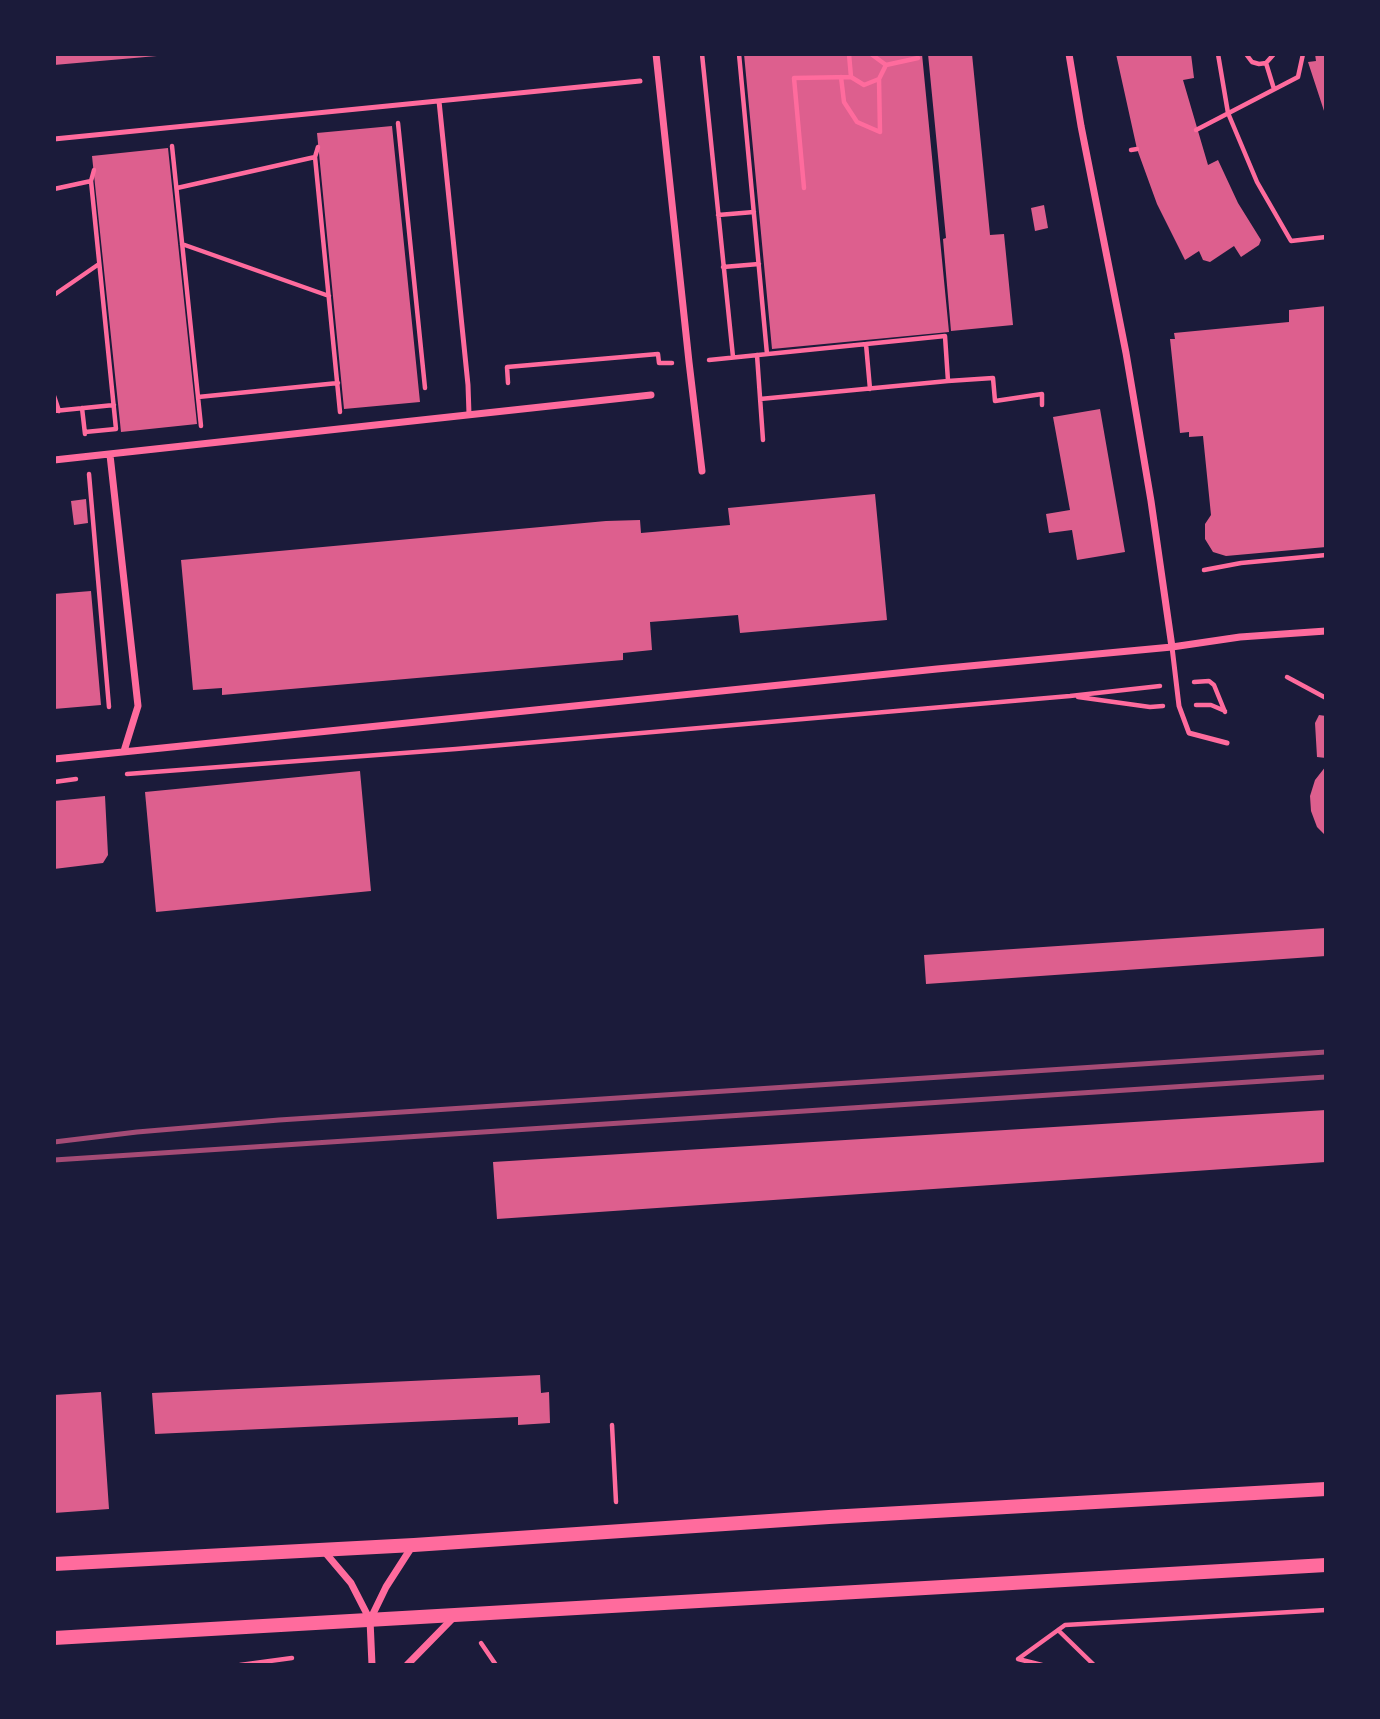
<!DOCTYPE html>
<html>
<head>
<meta charset="utf-8">
<style>
	body { margin:0 }
	#map { position:relative; width:1380px; height:1719px; overflow:hidden; background:#1b1b3a; font-family:"Archivo Narrow",sans-serif }
	canvas { display:block }
	.frame { position:absolute; inset:0; border:56px solid #1b1b3a; pointer-events:none }
</style>
</head>
<body>
<div id="map">
<canvas width="1380" height="1719"></canvas>
<div class="frame"></div>
</div>
<script>
const c = document.querySelector('canvas').getContext('2d');
c.lineJoin = 'round';
function fillPath(path, color) { c.fillStyle = color; c.fill(path, 'evenodd'); }
const poly = rows => new Path2D(rows.map(r => 'M' + r).join(''));
function strokePath(path, color, width, dash) { c.strokeStyle = color; c.lineWidth = width; c.lineCap = dash ? 'butt' : 'round'; c.setLineDash(dash || []); c.stroke(path); }
fillPath(poly([
	[54,54,157,54,157,56,54,65],
	[744,54,922,54,949,332,772,349],
	[928,54,972,54,990,235,1004,234,1013,325,951,331,943,239,946,238],
	[1116,54,1191,54,1194,78,1183,80,1208,165,1218,160,1238,203,1261,240,1259,245,1241,257,1234,246,1210,262,1203,260,1199,251,1185,260,1157,204,1137,149],
	[1315,54,1326,54,1326,117,1308,62,1316,61],
	[392,126,420,402,344,409,317,133],
	[168,148,197,424,121,432,92,156],
	[1044,205,1048,228,1035,231,1031,208],
	[1326,306,1326,547,1226,556,1213,552,1205,539,1205,524,1211,515,1203,436,1189,437,1189,432,1180,433,1170,339,1175,339,1174,333,1289,322,1289,310],
	[1100,409,1125,552,1077,560,1072,530,1049,533,1046,514,1070,510,1053,417],
	[875,494,887,620,740,633,738,615,650,622,652,650,623,653,623,660,222,695,222,688,193,690,181,560,606,521,640,520,641,533,730,525,728,508],
	[86,499,88,523,74,525,71,501],
	[91,591,101,705,54,709,54,594],
	[1319,715,1326,716,1326,758,1317,757,1315,723],
	[1326,766,1326,836,1317,827,1311,811,1310,796,1315,780],
	[360,771,371,891,156,912,145,792],
	[105,796,108,855,103,863,54,869,54,801],
	[1326,928,1326,956,926,984,924,955],
	[1326,1110,1326,1162,497,1219,493,1162],
	[540,1375,541,1393,549,1392,550,1423,518,1425,518,1417,155,1434,152,1393],
	[101,1392,109,1509,54,1513,54,1395]
]), '#dd5f8e');
strokePath(poly([
	[702,54,733,357],
	[739,54,767,354],
	[871,54,886,65],
	[1218,54,1228,113,1257,182,1291,241,1326,237],
	[1246,54,1252,62,1259,64,1266,63,1274,54],
	[1266,63,1274,89],
	[841,77,844,102,857,122,880,132,879,79],
	[851,77,864,85,879,79,886,65,918,58],
	[398,123,425,388],
	[1196,130,1298,77,1303,54],
	[172,146,201,426],
	[1131,150,1137,149],
	[315,157,318,147],
	[91,181,94,170],
	[177,188,315,157,340,412],
	[804,188,794,78,851,77,849,54],
	[54,189,91,181,116,429,85,432],
	[718,215,754,212],
	[182,244,329,296],
	[723,267,759,264],
	[54,295,99,264],
	[866,344,870,389],
	[757,355,763,440],
	[709,360,945,336,948,381,993,378,995,401,1042,394,1042,405],
	[508,383,507,367,658,354,659,363,672,363],
	[54,396,59,411],
	[198,397,338,383],
	[760,399,948,381],
	[82,408,85,434],
	[54,411,114,405],
	[89,474,109,707],
	[1204,570,1241,563,1326,555],
	[1287,677,1326,698],
	[1194,682,1209,681,1214,685,1225,712],
	[1078,697,1150,707,1163,706],
	[1196,705,1211,705,1225,711],
	[127,774,456,749,1070,696,1160,686],
	[54,782,76,779],
	[612,1425,616,1502],
	[1058,1630,1094,1665],
	[481,1643,496,1665],
	[240,1665,292,1658],
	[1042,1665,1018,1659,1065,1625,1326,1610]
]), '#ff6b9d', 4.5);
strokePath(poly([
	[439,101,468,385,469,414],
	[54,139,640,81],
	[1172,647,1179,706,1189,733,1227,743]
]), '#ff6b9d', 5);
strokePath(poly([
	[656,54,689,362,702,471],
	[1069,54,1081,126,1126,353,1151,501,1172,647],
	[110,455,138,706,124,751],
	[54,460,651,395],
	[54,759,937,669,1172,647,1240,637,1326,631],
	[323,1550,351,1583,370,1620,372,1665],
	[370,1620,386,1587,413,1545],
	[407,1665,453,1618]
]), '#ff6b9d', 7);
strokePath(poly([
	[54,1564,414,1545,829,1517,1326,1489],
	[54,1638,1326,1565]
]), '#ff6b9d', 14);
strokePath(poly([
	[54,1142,137,1132,279,1120,1326,1052],
	[54,1160,1326,1077]
]), '#a44b75', 5);
</script>
</body>
</html>
